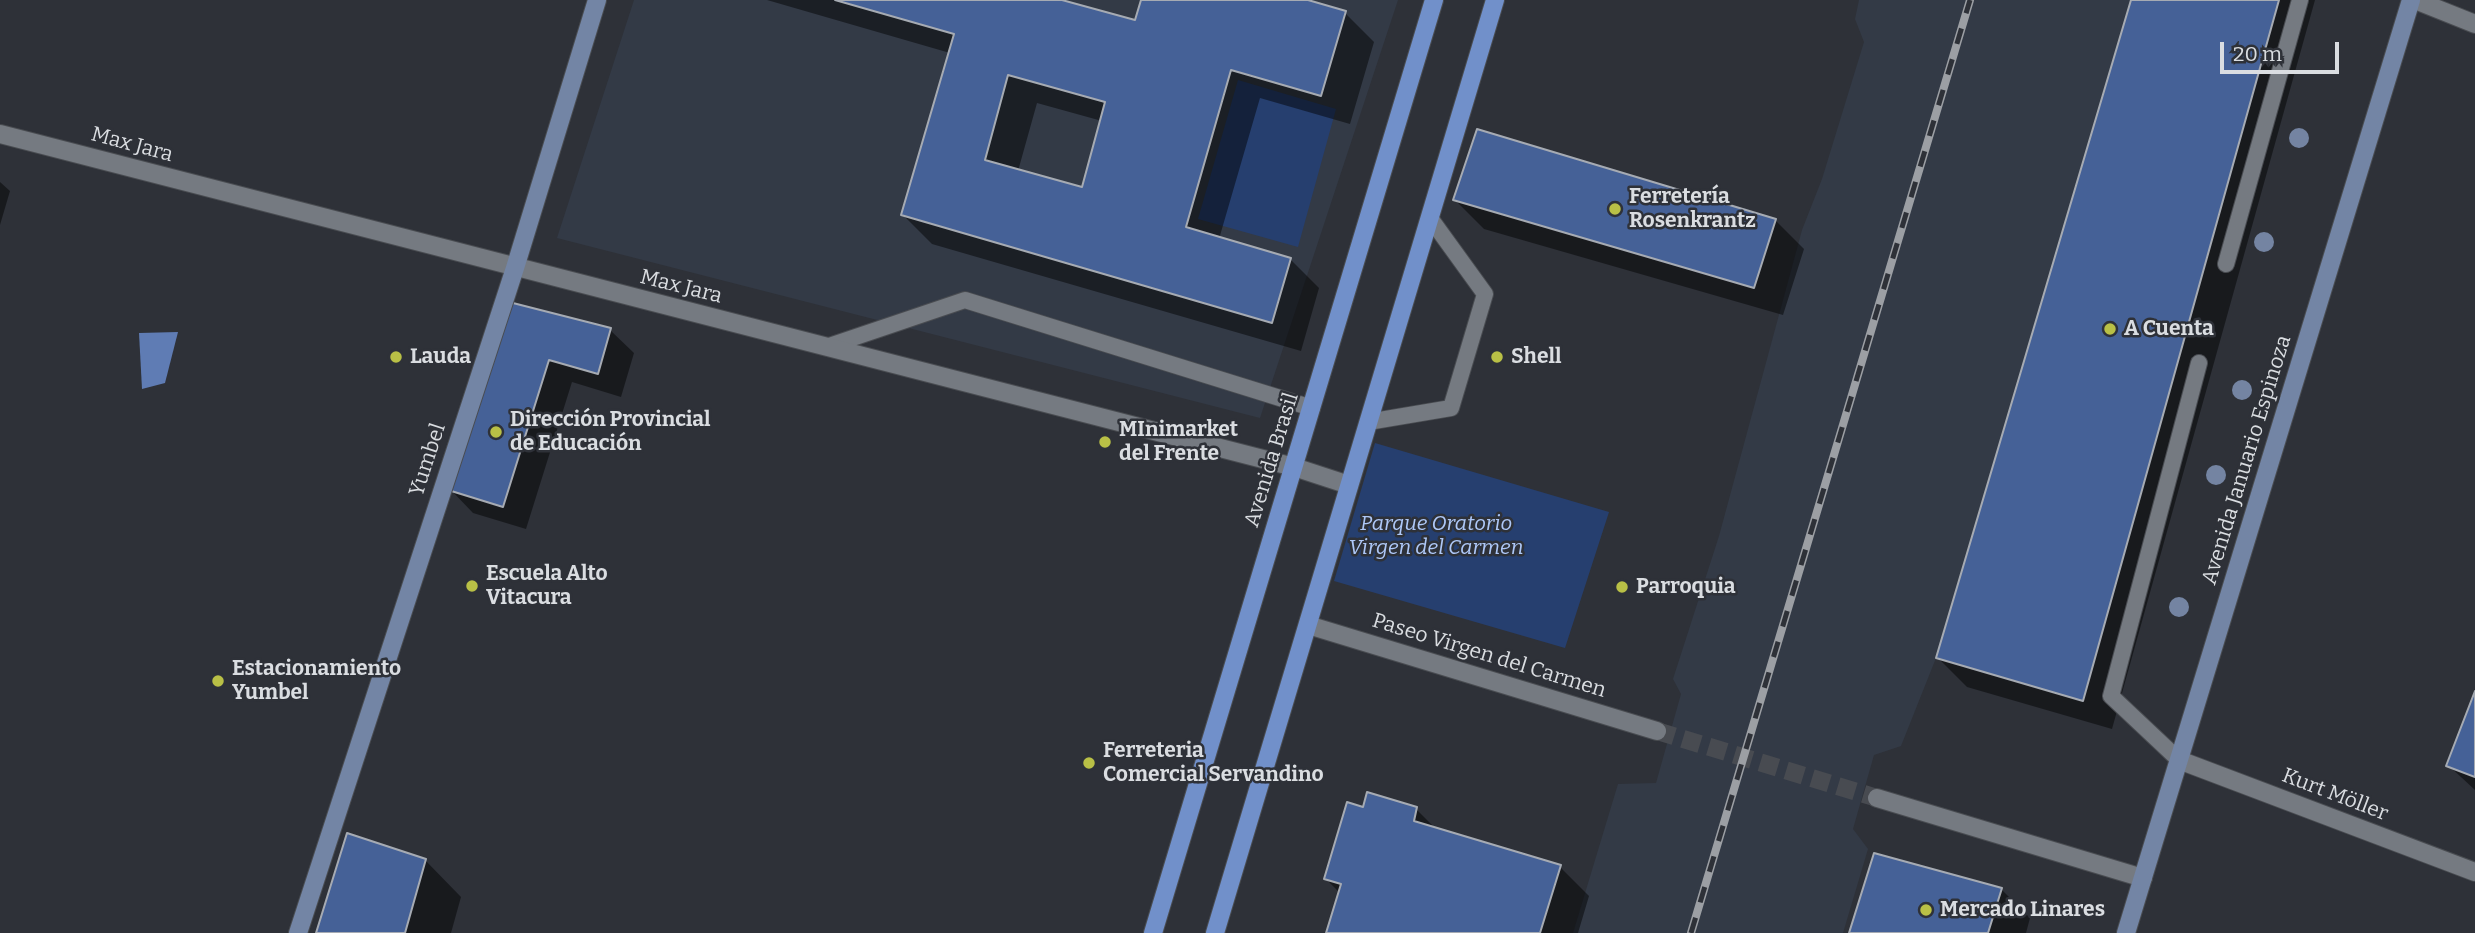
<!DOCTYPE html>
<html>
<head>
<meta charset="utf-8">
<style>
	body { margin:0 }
	#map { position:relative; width:2475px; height:933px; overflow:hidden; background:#2e3138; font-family:Bitter,serif }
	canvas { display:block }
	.scale { position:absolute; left:2220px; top:42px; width:119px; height:32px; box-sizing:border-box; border:4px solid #dadde1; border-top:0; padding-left:9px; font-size:21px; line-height:24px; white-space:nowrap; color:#dadde1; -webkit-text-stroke:5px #2e3138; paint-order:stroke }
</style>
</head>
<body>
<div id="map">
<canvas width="2475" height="933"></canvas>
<div class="scale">20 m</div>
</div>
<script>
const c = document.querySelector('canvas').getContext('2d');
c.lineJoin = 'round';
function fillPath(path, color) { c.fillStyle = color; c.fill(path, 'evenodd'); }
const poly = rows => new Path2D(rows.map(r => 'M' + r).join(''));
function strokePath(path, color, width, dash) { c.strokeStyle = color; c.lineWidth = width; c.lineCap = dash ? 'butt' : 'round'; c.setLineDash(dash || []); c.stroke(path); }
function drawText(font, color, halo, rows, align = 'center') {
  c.font = font + ' Bitter,serif'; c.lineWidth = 5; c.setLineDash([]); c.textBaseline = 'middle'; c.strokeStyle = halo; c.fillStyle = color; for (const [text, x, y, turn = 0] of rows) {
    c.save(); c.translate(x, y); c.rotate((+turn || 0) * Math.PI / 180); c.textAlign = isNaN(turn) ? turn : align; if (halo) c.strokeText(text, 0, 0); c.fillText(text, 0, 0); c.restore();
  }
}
fillPath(poly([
	[634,0,1398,0,1260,418,557,238],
	[1859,0,2131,0,1936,658,1901,746,1874,755,1853,829,1868,849,1843,933,1573,933,1618,784,1656,783,1681,694,1673,679,1719,536,1802,230,1822,179,1864,42,1855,19]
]), '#333a46');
fillPath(poly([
	[1238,80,1336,109,1298,247,1198,219],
	[1375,443,1609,512,1565,648,1334,581]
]), '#263f6f');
fillPath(poly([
	[178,332,165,383,142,389,139,333]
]), '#5f7cb4');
fillPath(poly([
	[767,0,1059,0,1136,22,1143,0,1301,0,1345,13,1374,42,1350,124,1260,98,1219,239,1290,259,1319,288,1301,351,932,244,903,215,950,53],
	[1037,103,1102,121,1083,189,1018,171],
	[2133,0,2315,0,2112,729,1967,687,1938,658],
	[0,182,10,191,0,225],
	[1455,200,1775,220,1804,249,1783,315,1484,229],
	[510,304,610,330,634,353,621,397,572,382,526,529,473,513,450,489],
	[2475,696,2475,790,2448,765],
	[1364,809,1416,809,1437,830,1560,867,1589,896,1578,933,1328,933,1340,893,1326,879],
	[425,860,461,897,451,933,317,933],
	[2001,889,2030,918,2026,933,1850,933]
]), '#0007');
const building = poly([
	[835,0,1062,0,1135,20,1141,0,1308,0,1346,11,1321,96,1231,70,1186,227,1291,258,1272,323,901,215,954,34,835,0],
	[1008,75,1105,102,1082,187,985,160,1008,75],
	[2131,0,2279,0,2083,701,1936,658,2131,0],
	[1477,129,1776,219,1754,288,1453,200,1477,129],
	[509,302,611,328,598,374,549,360,503,507,448,490,509,302],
	[2475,691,2475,777,2446,766,2475,691],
	[1367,792,1417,807,1414,821,1561,865,1540,933,1326,933,1341,884,1324,879,1347,802,1363,807,1367,792],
	[347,833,426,859,405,933,316,933,347,833],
	[1874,853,2002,888,1988,933,1849,933,1874,853]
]);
fillPath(building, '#456197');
strokePath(building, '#a6abb3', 2);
strokePath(poly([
	[1657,731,1877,798]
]), '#484b51', 18, [18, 9]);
const lane = poly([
	[2226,264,2300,0],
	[826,347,965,300,1312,408],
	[1368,422,1451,408,1485,294,1430,218],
	[2179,760,2111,696,2199,363]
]);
const street = poly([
	[2415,0,2475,24],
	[0,134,1294,467,1349,485],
	[1308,625,1657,731],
	[2179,760,2475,872],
	[1877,798,2143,878]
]);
const secondary = poly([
	[298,933,515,268,597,0],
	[2126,933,2411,0]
]);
const primary = poly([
	[1153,933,1434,0],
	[1215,933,1495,0]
]);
strokePath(lane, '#494c51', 18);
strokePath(street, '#494c51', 20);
strokePath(secondary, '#494c51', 20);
strokePath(primary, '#494c51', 20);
strokePath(lane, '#757a81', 16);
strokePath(street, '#757a81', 18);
strokePath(secondary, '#7385a5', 18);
strokePath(primary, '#7190ca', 18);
const rail = poly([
	[1691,933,1970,0]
]);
strokePath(rail, '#9c9fa4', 8);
strokePath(rail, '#2e3138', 5, [16]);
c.fillStyle = '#7484a2';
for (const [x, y] of [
	[2299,138],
	[2264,242],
	[2242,390],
	[2216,475],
	[2179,607]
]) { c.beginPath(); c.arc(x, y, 10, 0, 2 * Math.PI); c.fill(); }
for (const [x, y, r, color] of [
	[1615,209,7,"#b9c046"],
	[2110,329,7,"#b9c046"],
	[396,357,7,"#b9c046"],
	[1497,357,7,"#b9c046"],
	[496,432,7,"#b9c046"],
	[1105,442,7,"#b9c046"],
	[472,586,7,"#b9c046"],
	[1622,587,7,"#b9c046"],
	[218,681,7,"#b9c046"],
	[1089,763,7,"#b9c046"],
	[1926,910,7,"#b9c046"]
]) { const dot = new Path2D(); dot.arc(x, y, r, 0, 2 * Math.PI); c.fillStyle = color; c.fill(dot); strokePath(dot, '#2e3138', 2.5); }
drawText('21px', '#dadde1', '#2e3138', [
	["Max Jara",132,145,15],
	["Max Jara",681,287,14],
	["Yumbel",428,460,-72],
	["Avenida Brasil",1272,460,-73],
	["Avenida Januario Espinoza",2247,460,-73],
	["Paseo Virgen del Carmen",1489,656,17],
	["Kurt Möller",2335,795,21]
]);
drawText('bold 21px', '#dadde1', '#2e3138', [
	["Ferretería",1629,197],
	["Rosenkrantz",1629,221],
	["A Cuenta",2124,329],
	["Lauda",410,357],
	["Shell",1511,357],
	["Dirección Provincial",510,420],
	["de Educación",510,444],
	["MInimarket",1119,430],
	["del Frente",1119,454],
	["Escuela Alto",486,574],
	["Vitacura",486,598],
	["Parroquia",1636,587],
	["Estacionamiento",232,669],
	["Yumbel",232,693],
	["Ferreteria",1103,751],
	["Comercial Servandino",1103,775],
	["Mercado Linares",1940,910]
], 'left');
drawText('italic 21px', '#aec8f8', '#2e3138', [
	["Parque Oratorio",1436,524],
	["Virgen del Carmen",1436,548]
]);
</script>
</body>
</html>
